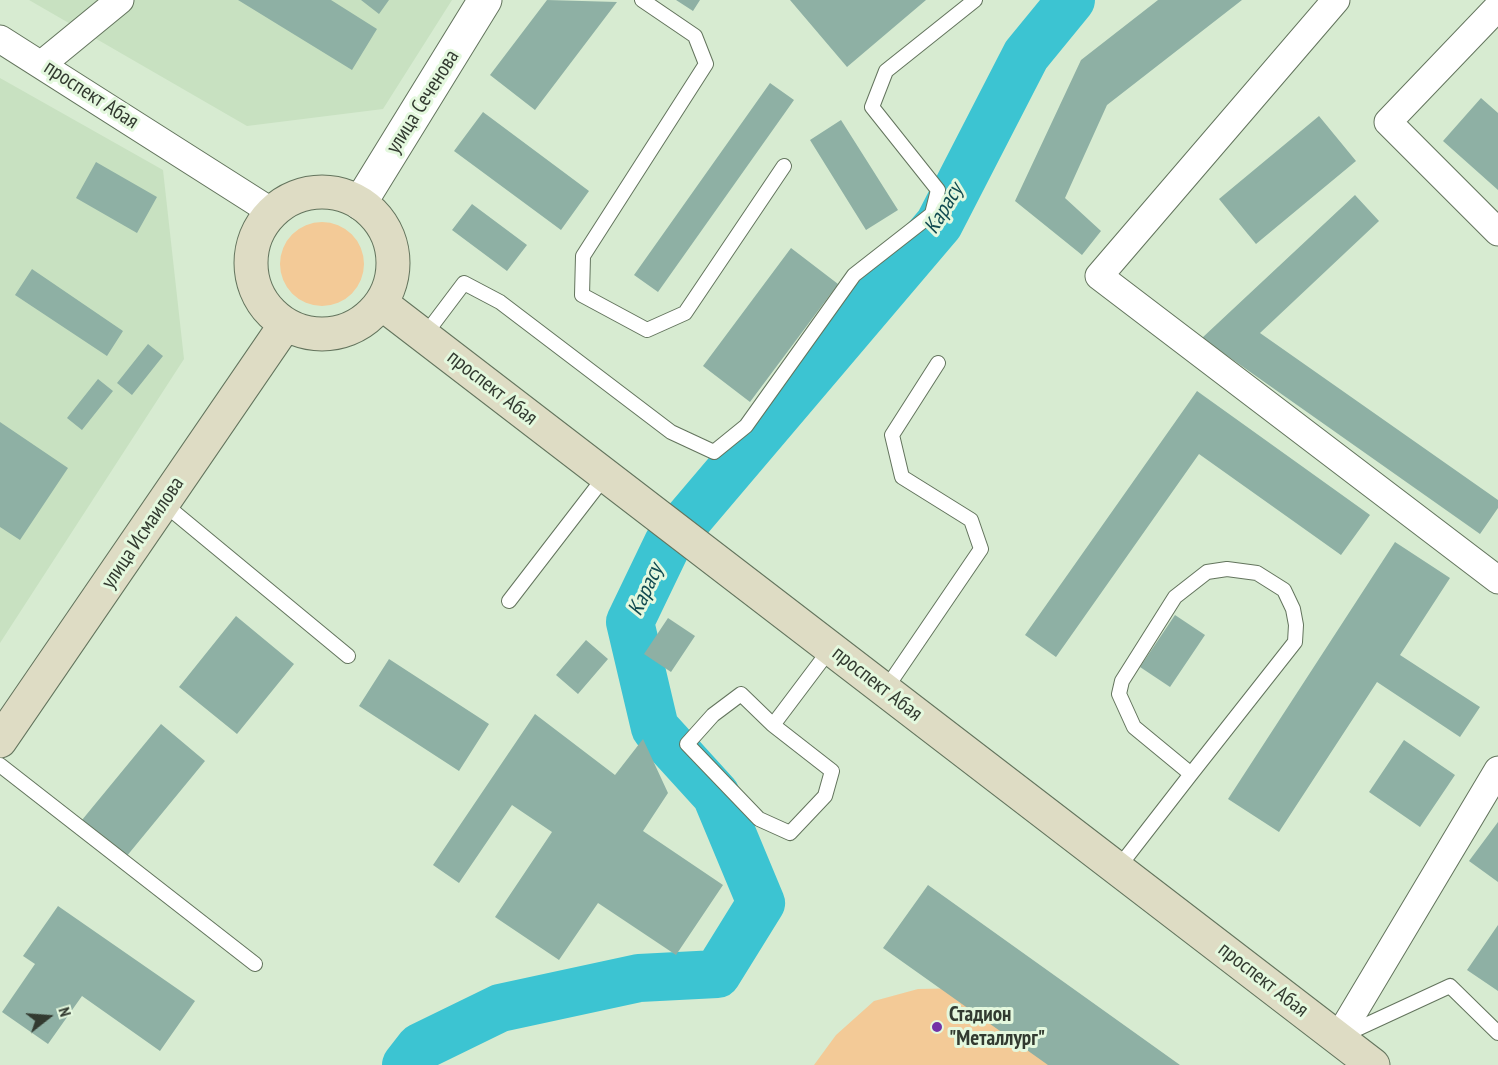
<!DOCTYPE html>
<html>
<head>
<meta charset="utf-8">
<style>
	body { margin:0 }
	#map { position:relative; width:1498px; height:1065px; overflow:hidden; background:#d7ebd1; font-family:"PT Sans Narrow",sans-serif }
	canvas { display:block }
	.north { position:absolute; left:18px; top:987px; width:60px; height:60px; -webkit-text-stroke:4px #e4f8de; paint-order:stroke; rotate:73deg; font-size:16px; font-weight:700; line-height:24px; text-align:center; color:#323a30 }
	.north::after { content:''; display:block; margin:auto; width:21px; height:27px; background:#323a30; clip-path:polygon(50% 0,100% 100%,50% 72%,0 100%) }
</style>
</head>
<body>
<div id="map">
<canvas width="1498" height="1065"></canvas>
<div class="north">N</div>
</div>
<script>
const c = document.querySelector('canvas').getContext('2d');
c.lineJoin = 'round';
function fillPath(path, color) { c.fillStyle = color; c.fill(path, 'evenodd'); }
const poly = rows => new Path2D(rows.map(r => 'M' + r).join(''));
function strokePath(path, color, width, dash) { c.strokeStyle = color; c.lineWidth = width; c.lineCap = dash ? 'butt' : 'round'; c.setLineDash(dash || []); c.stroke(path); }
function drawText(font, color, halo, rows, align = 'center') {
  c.font = font + ' "PT Sans Narrow",sans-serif'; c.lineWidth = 6; c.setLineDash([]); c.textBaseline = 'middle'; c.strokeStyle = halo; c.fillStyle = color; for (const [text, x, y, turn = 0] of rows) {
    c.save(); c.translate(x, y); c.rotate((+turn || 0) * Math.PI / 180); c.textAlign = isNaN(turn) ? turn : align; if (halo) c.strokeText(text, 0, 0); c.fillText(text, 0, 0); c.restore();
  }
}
fillPath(poly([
	[29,0,452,0,383,109,247,126],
	[0,78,163,170,184,359,0,643]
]), '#c8e1c1');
fillPath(poly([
	'280 264a42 42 0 1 1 84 0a42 42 0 1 1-84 0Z',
	[968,988,1062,1065,814,1065,836,1035,874,1001,918,989]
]), '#f3ca97');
strokePath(poly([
	[406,1065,420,1047,500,1008,639,978,717,974,761,903,716,795,655,728,630,622,668,543,939,224,1026,55,1071,0]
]), '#3cc4d2', 48);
fillPath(poly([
	[238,0,331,0,377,29,352,70],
	[361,0,389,0,379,14],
	[547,0,617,2,535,110,490,75],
	[676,0,700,0,693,11],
	[790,0,926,0,847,67],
	[1158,0,1242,0,1107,105,1065,198,1101,231,1082,255,1015,201,1081,60],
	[770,83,794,100,658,292,634,275],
	[1481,98,1498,113,1498,190,1443,141],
	[483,112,589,191,561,230,454,151],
	[1319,116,1356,161,1256,244,1219,199],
	[841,120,898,210,866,230,810,140],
	[96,162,157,197,137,233,76,198],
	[1355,195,1379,221,1260,333,1498,500,1498,508,1480,534,1202,338],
	[472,204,527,245,507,271,452,230],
	[791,248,838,284,750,402,703,366],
	[32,269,123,331,107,356,15,295],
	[148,344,163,356,132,395,117,383],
	[98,379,113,391,82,430,67,418],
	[1197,391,1370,515,1341,555,1199,454,1056,657,1025,635],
	[0,422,68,468,20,540,0,527],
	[1395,542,1450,578,1400,655,1480,707,1460,737,1377,682,1279,832,1228,799],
	[1175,615,1205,635,1170,687,1140,667],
	[236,616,294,664,237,734,179,687],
	[668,618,695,636,671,672,644,654],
	[586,640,608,659,578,694,556,675],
	[389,659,489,724,459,771,359,706],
	[535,714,615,775,643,739,668,793,643,831,723,885,676,955,598,903,559,960,495,917,552,832,512,805,459,883,433,865],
	[161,724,205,761,126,857,82,820],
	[1404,740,1455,775,1420,827,1369,792],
	[1498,822,1498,882,1469,861],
	[928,885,1180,1065,1048,1065,883,948],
	[58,906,195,1001,160,1051,82,996,48,1044,2,1012,35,964,23,956],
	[1498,925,1498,991,1467,970]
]), '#8eb0a4');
const service = poly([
	[642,0,695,36,706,64,583,256,582,295,647,330,685,313,784,166],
	[424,336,464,283,500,302,671,432,714,452,746,426,854,275,932,214,938,190,872,107,886,71,975,0],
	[163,503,348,656],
	[509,601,606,475],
	[885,690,981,549,971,520,902,477,892,435,938,363],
	[773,725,832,771,825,796,790,833,759,819,687,744,713,715,741,694,773,725,831,648],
	[0,765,255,964],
	[1118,868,1191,774,1295,642,1296,625,1293,609,1284,590,1257,573,1227,569,1207,572,1175,597,1122,681,1119,694,1134,727,1191,774],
	[1344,1035,1450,986,1498,1033]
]);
const minor = poly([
	[1336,0,1099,276,1498,580],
	[1498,7,1388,122,1498,232],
	[0,39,272,212],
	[42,64,120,0],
	[1338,1038,1498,770]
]);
const tertiary = poly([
	[360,203,485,0]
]);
const secondary = poly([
	'251 263a71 71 0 1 1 142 0a71 71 0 1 1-142 0Z',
	[381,303,1373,1065],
	[0,741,285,325]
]);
strokePath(service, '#63745d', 16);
strokePath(minor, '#63745d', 29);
strokePath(tertiary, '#63745d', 35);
strokePath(secondary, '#63745d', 35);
strokePath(service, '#fff', 14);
strokePath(minor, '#fff', 27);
strokePath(tertiary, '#fff', 33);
strokePath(secondary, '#dedcc4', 33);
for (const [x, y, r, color] of [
	[937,1027,6,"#7232a7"]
]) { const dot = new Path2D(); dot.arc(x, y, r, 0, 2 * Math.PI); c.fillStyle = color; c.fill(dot); strokePath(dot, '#e4f8de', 2); }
drawText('21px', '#323a30', '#e4f8de', [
	["проспект Абая",91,95,33],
	["улица Сеченова",423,102,-58],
	["проспект Абая",492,388,38],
	["улица Исмаилова",143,533,-56],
	["проспект Абая",877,684,38],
	["проспект Абая",1263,980,38]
]);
drawText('bold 21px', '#323a30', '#e4f8de', [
	["Стадион",949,1015],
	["\"Металлург\"",949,1039]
], 'left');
drawText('italic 22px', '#114b51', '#e4f8de', [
	["Карасу",944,209,-59],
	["Карасу",646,590,-65]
]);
</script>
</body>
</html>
